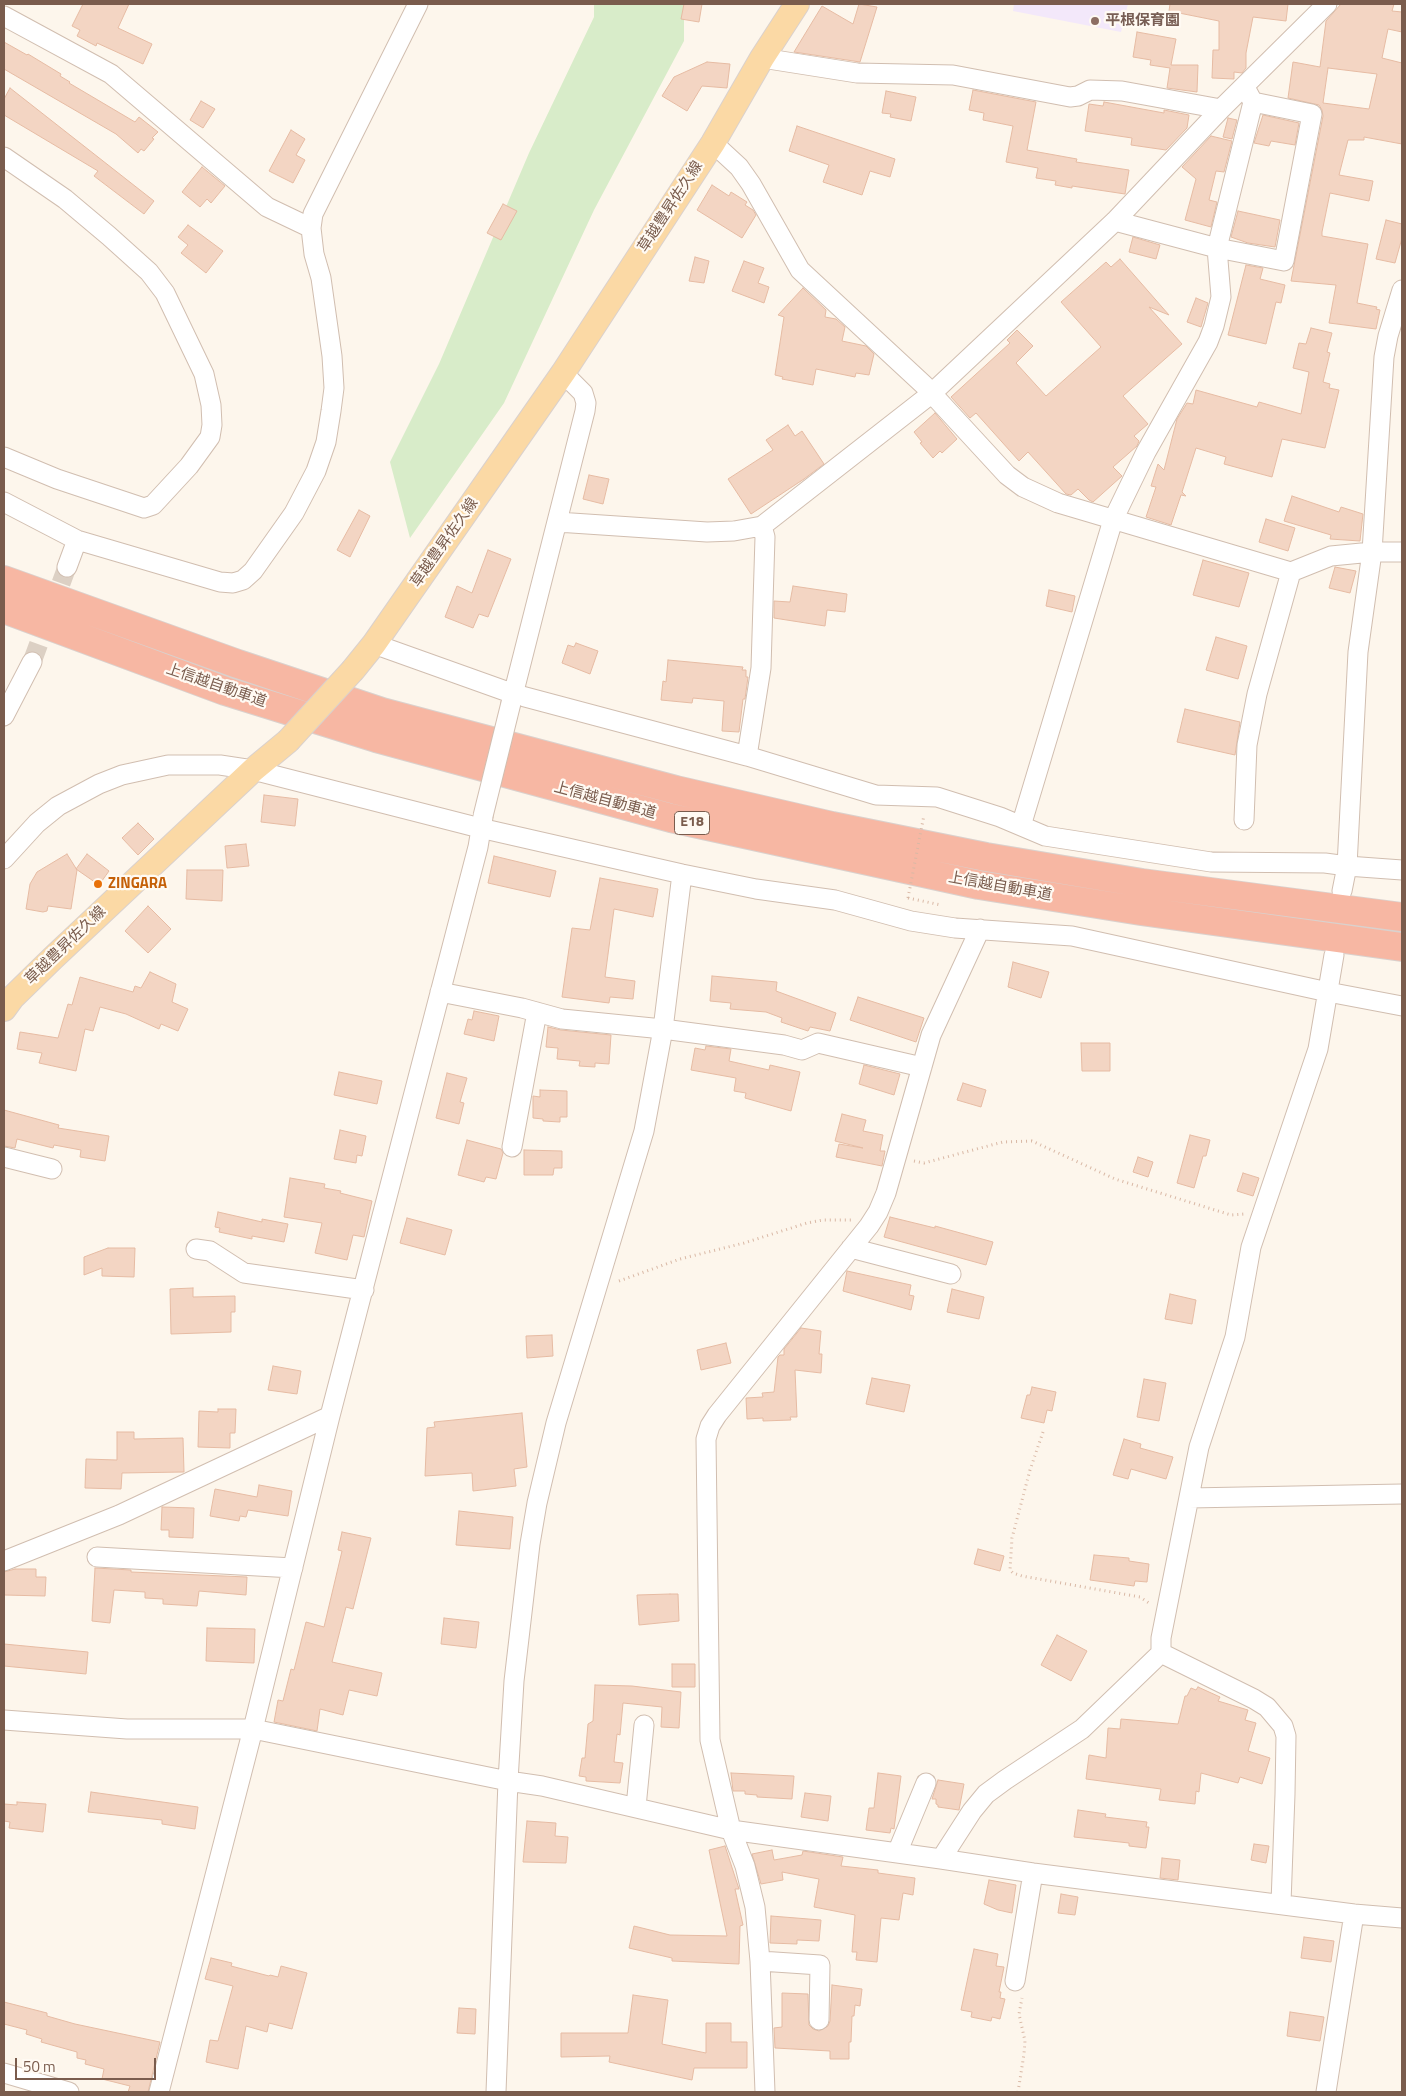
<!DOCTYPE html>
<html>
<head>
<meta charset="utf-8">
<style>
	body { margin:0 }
	#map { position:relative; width:1406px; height:2096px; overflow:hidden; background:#fdf6ec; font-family:"Titillium Web",sans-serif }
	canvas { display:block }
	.frame { position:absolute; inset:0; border:5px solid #7a5c4d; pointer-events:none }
	.scale { position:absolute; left:15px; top:2058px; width:141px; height:22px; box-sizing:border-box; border:2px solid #7a5c4d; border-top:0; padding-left:6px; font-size:15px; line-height:18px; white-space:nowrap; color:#7a5c4d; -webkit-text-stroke:4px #fffaf3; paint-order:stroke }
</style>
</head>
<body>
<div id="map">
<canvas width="1406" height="2096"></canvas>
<div class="frame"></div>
<div class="scale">50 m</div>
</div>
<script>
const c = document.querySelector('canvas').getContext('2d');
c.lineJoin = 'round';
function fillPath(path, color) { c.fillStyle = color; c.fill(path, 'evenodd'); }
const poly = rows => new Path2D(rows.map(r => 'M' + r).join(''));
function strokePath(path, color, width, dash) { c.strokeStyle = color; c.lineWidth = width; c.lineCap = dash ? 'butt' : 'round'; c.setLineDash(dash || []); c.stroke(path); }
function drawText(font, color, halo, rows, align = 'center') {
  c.font = font + ' "Titillium Web","Noto Sans JP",sans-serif'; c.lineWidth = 4.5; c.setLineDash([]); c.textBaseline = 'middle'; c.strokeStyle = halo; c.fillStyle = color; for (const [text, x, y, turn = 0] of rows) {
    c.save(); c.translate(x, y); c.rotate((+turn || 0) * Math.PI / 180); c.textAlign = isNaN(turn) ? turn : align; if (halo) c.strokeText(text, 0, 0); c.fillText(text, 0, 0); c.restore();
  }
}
fillPath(poly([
	[1014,4,1128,4,1121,32,1013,11]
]), '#f3e8fa');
fillPath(poly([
	[594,4,684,4,684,41,594,210,504,403,410,538,390,462,439,364,529,153,594,17]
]), '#d8ecc9');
const building = poly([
	[83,4,129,4,118,28,152,44,143,64,97,43,96,46,77,36,80,30,72,26,83,4],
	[684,4,702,4,699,22,681,19,684,4],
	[859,4,877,7,860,62,794,52,822,6,853,24,859,4],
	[1170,4,1288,4,1286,21,1253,17,1246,53,1246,68,1242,73,1234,72,1234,79,1212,78,1213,50,1219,50,1219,21,1169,11,1170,4],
	[1341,4,1394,4,1392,11,1402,12,1402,32,1388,29,1382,58,1402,63,1402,144,1364,137,1364,140,1348,140,1339,175,1373,181,1369,201,1330,193,1322,232,1322,236,1368,244,1357,303,1377,307,1376,309,1380,310,1376,329,1329,323,1336,285,1291,281,1323,116,1322,110,1319,105,1288,98,1293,62,1320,67,1326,21,1341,4],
	[1328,68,1377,74,1369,109,1323,103,1328,68],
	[1137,32,1176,39,1171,65,1198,65,1197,92,1167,88,1170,68,1150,65,1151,60,1133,57,1137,32],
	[4,42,27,55,28,54,61,74,60,76,70,82,69,83,135,122,139,117,158,132,152,138,154,139,144,151,141,149,138,153,116,134,4,69,4,42],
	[707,62,730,64,727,88,702,86,687,111,662,96,674,77,707,62],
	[10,88,154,201,144,214,94,176,98,171,4,115,4,99,10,88],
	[973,90,1036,102,1027,150,1077,159,1076,162,1129,170,1125,194,1072,186,1072,188,1055,185,1056,181,1036,178,1038,168,1006,162,1013,126,983,120,984,113,969,110,973,90],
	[886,91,916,97,911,121,890,117,891,114,882,113,886,91],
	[201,101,215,109,203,128,190,120,201,101],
	[1104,102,1164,113,1164,110,1189,115,1187,128,1166,150,1131,145,1132,138,1085,131,1089,104,1103,106,1104,102],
	[1263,115,1299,123,1295,145,1271,141,1269,146,1254,143,1263,115],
	[1228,118,1237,120,1232,139,1223,137,1228,118],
	[797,126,895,159,890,177,870,171,862,195,823,182,829,165,789,151,797,126],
	[291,130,305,139,296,155,305,160,293,183,269,171,291,130],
	[1211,136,1232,141,1224,172,1216,171,1209,200,1217,202,1211,227,1185,220,1196,179,1182,167,1211,136],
	[202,167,225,186,211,203,207,199,200,207,182,192,202,167],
	[712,185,729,196,731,192,747,202,745,205,753,210,756,215,742,238,697,210,712,185],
	[503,204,517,211,501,240,487,233,503,204],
	[1238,211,1280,220,1275,247,1248,243,1231,237,1238,211],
	[1386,220,1402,224,1402,238,1395,263,1376,259,1386,220],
	[188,225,223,251,206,273,181,253,188,245,178,237,188,225],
	[1133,237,1160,245,1156,259,1129,252,1133,237],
	[695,257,709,261,704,283,689,281,695,257],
	[1120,259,1169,315,1149,307,1182,344,1123,396,1148,424,1134,436,1139,441,1137,446,1113,467,1122,476,1093,502,1089,500,1078,489,1071,495,1066,494,1028,452,1019,461,976,413,970,418,951,397,1010,343,1007,340,1017,330,1033,346,1016,363,1046,396,1101,347,1061,302,1106,262,1111,267,1120,259],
	[744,261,764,268,758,283,769,287,764,303,732,291,744,261],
	[1246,265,1263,268,1260,279,1285,285,1281,303,1276,302,1266,344,1228,335,1246,265],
	[803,288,826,310,825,317,836,319,845,327,842,341,866,346,874,354,869,375,856,373,855,377,816,369,813,385,782,379,783,377,775,375,784,317,778,315,803,288],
	[1196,298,1208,303,1201,327,1187,322,1196,298],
	[1311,328,1332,333,1327,352,1330,353,1323,382,1330,384,1329,388,1339,390,1325,448,1282,439,1272,477,1224,464,1226,457,1196,448,1182,492,1186,496,1181,495,1171,525,1146,517,1156,487,1151,486,1158,464,1164,470,1177,419,1187,403,1193,404,1196,390,1257,407,1259,402,1301,414,1309,372,1293,368,1299,343,1306,344,1311,328],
	[935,413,957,439,942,453,940,451,933,458,920,443,922,442,914,432,935,413],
	[788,425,795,436,802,431,824,464,804,479,751,514,728,479,773,450,766,440,788,425],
	[589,475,609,479,603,504,583,499,589,475],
	[1292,496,1339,512,1341,507,1363,514,1360,541,1330,539,1331,535,1284,521,1292,496],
	[359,510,370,516,350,557,337,550,359,510],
	[1266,519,1295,528,1288,551,1259,542,1266,519],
	[488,550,511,559,488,617,479,614,473,628,445,617,457,586,472,593,488,550],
	[1203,560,1249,573,1239,607,1193,595,1203,560],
	[1335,567,1356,571,1350,593,1329,588,1335,567],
	[793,586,847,594,845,612,827,610,825,626,774,618,774,601,790,602,793,586],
	[1049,590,1075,596,1072,612,1046,606,1049,590],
	[1216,637,1247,646,1238,679,1206,670,1216,637],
	[576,643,598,651,590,674,562,663,568,645,574,647,576,643],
	[668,660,743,667,742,670,746,670,746,677,748,677,745,699,743,699,739,732,722,731,724,701,693,698,692,703,661,700,663,681,666,682,668,660],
	[1185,709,1240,722,1235,755,1177,742,1185,709],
	[264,795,298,799,295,826,261,822,264,795],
	[138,823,154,839,138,855,122,838,138,823],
	[246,844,249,866,227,868,225,846,246,844],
	[67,854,77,870,71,909,48,906,47,911,43,912,26,909,30,884,37,872,67,854],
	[87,854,109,871,99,885,76,869,87,854],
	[494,856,556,871,550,897,488,883,494,856],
	[187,870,223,870,222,901,186,899,187,870],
	[600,878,658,889,653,917,614,909,605,977,635,981,633,999,610,997,609,1003,562,997,572,928,590,930,600,878],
	[148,906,171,929,148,953,125,931,148,906],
	[1013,962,1049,972,1041,998,1008,987,1013,962],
	[150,972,176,984,172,1002,188,1009,178,1031,161,1024,159,1029,126,1014,100,1007,93,1031,85,1029,76,1071,39,1063,42,1053,17,1049,20,1032,58,1038,68,1004,72,1005,80,977,133,992,135,986,141,988,150,972],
	[712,976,777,982,776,991,836,1013,830,1031,810,1027,808,1031,781,1022,782,1018,766,1012,730,1009,731,1003,710,1001,712,976],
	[858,997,924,1018,916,1042,850,1020,858,997],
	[474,1011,499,1016,494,1041,464,1034,468,1019,472,1020,474,1011],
	[548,1027,561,1030,611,1035,609,1064,595,1063,595,1067,579,1066,580,1061,557,1059,558,1048,546,1047,548,1027],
	[1081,1043,1110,1043,1110,1071,1082,1071,1081,1043],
	[706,1046,731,1049,729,1061,769,1070,770,1065,800,1072,791,1111,745,1098,746,1093,734,1091,736,1078,691,1070,695,1048,705,1050,706,1046],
	[864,1065,900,1074,894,1095,859,1084,864,1065],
	[339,1072,382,1081,377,1104,334,1095,339,1072],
	[447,1073,467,1078,460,1102,464,1103,459,1124,436,1118,447,1073],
	[963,1083,986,1090,981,1107,957,1100,963,1083],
	[540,1090,567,1091,567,1117,560,1117,560,1122,543,1121,543,1119,533,1118,533,1096,540,1097,540,1090],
	[4,1110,59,1125,58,1128,109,1136,105,1161,80,1157,81,1150,54,1145,53,1148,17,1139,15,1148,4,1146,4,1110],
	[842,1114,866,1120,863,1131,883,1135,880,1151,885,1151,882,1166,836,1157,839,1144,863,1148,835,1141,842,1114],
	[340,1130,366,1136,362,1156,357,1155,356,1163,334,1159,340,1130],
	[1190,1135,1210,1140,1206,1156,1203,1156,1194,1188,1177,1183,1190,1135],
	[467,1140,501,1149,503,1153,496,1179,486,1177,484,1182,458,1175,467,1140],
	[524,1150,562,1151,562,1168,554,1168,553,1175,524,1175,524,1150],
	[1138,1157,1153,1162,1148,1177,1133,1172,1138,1157],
	[1243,1173,1259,1178,1253,1196,1237,1191,1243,1173],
	[290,1178,325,1184,324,1188,341,1191,340,1193,372,1201,364,1237,353,1235,347,1260,315,1253,322,1223,284,1217,290,1178],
	[218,1212,262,1222,262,1219,288,1224,284,1242,252,1236,252,1239,219,1232,220,1228,215,1227,218,1212],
	[890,1217,935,1228,935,1226,993,1242,986,1265,884,1237,890,1217],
	[407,1218,452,1230,445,1255,400,1243,407,1218],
	[108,1248,135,1248,134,1277,102,1276,102,1268,84,1275,84,1257,108,1248],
	[847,1271,911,1285,909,1295,914,1296,911,1310,843,1291,847,1271],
	[193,1288,193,1297,235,1296,235,1312,231,1312,231,1332,171,1334,170,1289,193,1288],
	[952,1289,984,1297,979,1319,947,1312,952,1289],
	[1170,1294,1196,1300,1192,1324,1165,1319,1170,1294],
	[801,1328,821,1331,819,1354,822,1354,821,1373,795,1370,797,1417,790,1417,791,1420,763,1421,763,1418,747,1419,746,1398,763,1397,762,1393,774,1392,778,1357,780,1355,784,1355,784,1349,801,1328],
	[552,1335,553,1356,527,1358,526,1336,552,1335],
	[726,1343,731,1363,701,1370,697,1350,726,1343],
	[273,1366,301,1371,297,1394,268,1390,273,1366],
	[872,1378,910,1385,904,1412,866,1404,872,1378],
	[1144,1379,1166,1383,1159,1421,1137,1417,1144,1379],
	[1032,1387,1056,1392,1052,1411,1047,1410,1044,1423,1021,1418,1027,1395,1030,1395,1032,1387],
	[218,1409,236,1409,235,1433,230,1433,230,1448,198,1447,199,1411,218,1412,218,1409],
	[522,1413,527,1467,514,1469,516,1486,473,1491,472,1473,425,1476,427,1428,435,1427,434,1422,522,1413],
	[117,1432,134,1432,134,1439,183,1438,184,1472,122,1473,121,1489,85,1488,86,1459,117,1460,117,1432],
	[1124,1439,1141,1444,1140,1448,1173,1457,1166,1479,1131,1469,1128,1479,1113,1475,1124,1439],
	[259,1485,292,1491,288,1516,248,1510,246,1517,240,1516,239,1521,210,1516,215,1489,257,1497,259,1485],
	[162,1507,194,1508,193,1538,169,1537,169,1530,161,1530,162,1507],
	[459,1511,513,1517,510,1549,456,1545,459,1511],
	[342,1532,371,1538,353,1609,346,1607,332,1662,382,1673,377,1696,349,1690,343,1715,320,1709,317,1731,274,1722,278,1700,283,1701,291,1669,294,1670,306,1622,324,1627,342,1551,338,1550,342,1532],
	[978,1549,1004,1556,1000,1571,974,1564,978,1549],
	[1094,1555,1129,1558,1129,1561,1149,1564,1147,1582,1135,1581,1134,1586,1090,1580,1094,1555],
	[95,1568,131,1570,131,1572,247,1577,246,1595,199,1591,197,1606,163,1604,163,1599,145,1598,145,1592,114,1590,110,1623,92,1621,95,1568],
	[15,1569,36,1569,36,1577,46,1577,45,1596,4,1595,4,1572,15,1569],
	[670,1594,678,1594,679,1621,639,1625,637,1595,670,1594],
	[444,1618,479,1622,476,1648,441,1644,444,1618],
	[207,1628,255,1629,254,1663,206,1661,207,1628],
	[1057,1635,1087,1651,1071,1681,1041,1665,1057,1635],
	[4,1644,88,1652,86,1674,4,1666,4,1644],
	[672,1664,695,1664,695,1687,672,1687,672,1664],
	[595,1685,632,1686,681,1692,679,1728,661,1727,662,1707,623,1703,620,1735,617,1734,614,1762,623,1763,620,1783,586,1781,586,1777,579,1776,582,1758,585,1758,588,1724,593,1721,595,1685],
	[1198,1687,1220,1697,1218,1701,1248,1710,1245,1720,1256,1723,1248,1751,1270,1758,1262,1784,1240,1777,1238,1783,1201,1773,1199,1792,1196,1791,1195,1804,1159,1800,1161,1789,1086,1779,1089,1755,1106,1758,1108,1728,1120,1729,1121,1719,1178,1724,1185,1696,1187,1696,1191,1688,1196,1690,1198,1687],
	[731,1773,794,1776,792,1799,757,1797,757,1795,745,1794,745,1791,733,1791,731,1773],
	[878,1773,901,1776,894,1829,891,1828,890,1833,866,1830,869,1808,874,1808,878,1773],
	[938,1780,964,1784,959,1810,938,1807,938,1805,936,1804,936,1799,932,1799,938,1780],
	[91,1792,198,1807,195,1829,162,1824,162,1820,88,1812,91,1792],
	[805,1793,831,1796,828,1821,801,1817,805,1793],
	[17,1802,46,1804,43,1832,9,1828,10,1822,4,1821,4,1804,17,1805,17,1802],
	[1078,1810,1106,1814,1105,1817,1147,1822,1146,1827,1149,1827,1146,1848,1129,1846,1129,1843,1074,1837,1078,1810],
	[527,1821,556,1823,555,1836,568,1837,566,1863,523,1862,527,1821],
	[1254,1844,1269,1846,1266,1863,1251,1860,1254,1844],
	[725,1846,739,1889,735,1889,743,1925,740,1926,739,1964,672,1961,672,1958,629,1948,634,1926,670,1935,727,1936,709,1850,725,1846],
	[772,1850,774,1860,802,1855,803,1851,843,1857,841,1866,878,1870,878,1873,915,1878,913,1895,903,1893,899,1920,881,1918,877,1962,856,1960,857,1952,852,1952,855,1915,814,1907,819,1879,782,1872,783,1880,761,1884,752,1854,772,1850],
	[1162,1858,1180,1860,1178,1880,1160,1878,1162,1858],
	[989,1880,1016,1885,1012,1913,998,1910,984,1904,989,1880],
	[1061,1894,1078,1897,1075,1915,1058,1913,1061,1894],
	[771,1916,821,1920,819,1941,797,1940,797,1944,770,1943,771,1916],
	[1304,1937,1334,1941,1331,1962,1301,1958,1304,1937],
	[974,1949,998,1954,996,1966,1004,1967,999,1992,1001,1992,1000,1998,1005,1999,1000,2019,992,2017,991,2021,971,2017,972,2012,961,2010,974,1949],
	[211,1958,232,1963,231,1966,269,1976,270,1975,278,1977,281,1966,307,1973,292,2029,269,2023,267,2032,246,2026,238,2069,206,2062,210,2040,218,2041,233,1986,205,1979,211,1958],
	[832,1985,862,1989,860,2006,855,2005,854,2016,852,2016,851,2042,849,2042,849,2059,830,2059,830,2051,775,2048,774,2028,782,2027,782,1993,808,1994,809,2025,813,2029,819,2031,828,2026,830,2021,832,1985],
	[633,1995,668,2000,662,2044,706,2053,706,2023,731,2023,731,2042,747,2042,747,2068,694,2068,692,2080,609,2062,610,2056,561,2057,561,2033,628,2033,633,1995],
	[4,2002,47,2013,47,2016,75,2024,160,2042,148,2092,128,2092,130,2086,102,2079,104,2069,85,2064,86,2060,77,2058,77,2052,41,2042,42,2039,26,2034,27,2030,4,2024,4,2002],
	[459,2008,476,2009,475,2034,457,2033,459,2008],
	[1290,2012,1324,2017,1320,2041,1287,2036,1290,2012]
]);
fillPath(building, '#f3d5c3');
strokePath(building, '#e6bba3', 1);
strokePath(poly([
	[32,662,67,567]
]), '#dcd0c4', 19, [19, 9]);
const minor = poly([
	[4,16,111,74,267,207,311,228],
	[762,58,857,73,953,75,1070,97,1078,96,1090,90,1122,91,1221,109],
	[713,143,739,167,751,184,800,270,924,385,1007,475,1023,487,1058,503,1291,572,1331,556,1372,552,1402,552],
	[4,157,65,199,109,236,149,272,165,293,204,374,211,405,212,425,210,437,189,466,153,505,144,508,57,479,4,457],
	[1115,221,1217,248,1284,261,1312,114,1253,102,1247,91],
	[4,502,77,540,220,582,233,583,243,580,253,571,294,513,316,471,326,442,331,411,334,388,332,356,321,278,314,254,311,228,313,214,418,4],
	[557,522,707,532,734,531,762,526,931,394,1115,221,1221,109,1327,4],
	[67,567,77,540],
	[374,644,514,694,747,756,876,795,937,797,1000,817,1045,836,1211,862,1325,863,1347,866,1402,870],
	[511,703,585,411,586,403,583,393,563,373],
	[4,716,32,662],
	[747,756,761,668,765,537,762,526],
	[1244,820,1247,745,1257,694,1291,572],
	[1021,826,1113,520,1146,452,1208,342,1214,326,1221,297,1217,248,1253,102],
	[4,859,37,823,58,806,99,784,122,775,168,765,220,765,253,770,480,828,682,874,756,889,835,900,911,921,955,928,1072,936,1328,992,1402,1006],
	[1342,891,1347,866,1358,652,1372,552,1384,357,1388,336,1402,290],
	[440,992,522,1008,562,1019,663,1029,784,1045,802,1050,818,1043,922,1067],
	[512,1147,537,1012],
	[4,1157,52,1169],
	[851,1248,951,1274],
	[196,1249,210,1251,244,1273,364,1290],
	[1189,1498,1402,1494],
	[97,1557,293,1568],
	[4,1561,119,1515,330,1416],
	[4,1720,127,1729,253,1729,508,1781,542,1786,731,1830,941,1859,1033,1873,1354,1914,1402,1918],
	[636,1807,644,1725],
	[897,1853,926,1783],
	[941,1859,972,1811,986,1794,1005,1780,1082,1729,1161,1653],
	[1281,1903,1285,1794,1286,1736,1283,1726,1267,1707,1254,1699,1161,1653,1161,1638,1199,1447,1235,1337,1251,1247,1318,1049,1334,955],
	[760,1961,820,1965,819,2020],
	[1015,1981,1033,1873],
	[4,2073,69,2092],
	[159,2092,253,1729,330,1416,478,847,483,817],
	[496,2092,508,1781,514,1681,530,1544,537,1503,556,1423,644,1131,663,1029,682,874],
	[765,2092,760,1961,755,1907,745,1866,731,1830,710,1740,706,1439,710,1426,717,1415,869,1226,878,1212,886,1193,931,1035,980,929],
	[1326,2092,1354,1914]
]);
const major = poly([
	[353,670,374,644,563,373,713,143,762,58,797,4],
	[4,1009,12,998,53,958,253,770,288,741]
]);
const highway = poly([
	[4,580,238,664,382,712,676,790,832,826,986,857,1142,883,1402,917],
	[4,609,225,691,376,738,671,818,979,885,1141,911,1402,947]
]);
strokePath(minor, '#d1beb0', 21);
strokePath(major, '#dad1cd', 26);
strokePath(highway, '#dad1cd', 30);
strokePath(poly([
	[908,898,941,905],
	[914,1161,924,1163,1003,1142,1032,1141,1115,1179,1231,1215,1244,1214],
	[619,1281,680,1259,744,1243,807,1223,823,1220,851,1220],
	[1043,1432,1030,1470,1012,1538,1010,1570,1013,1573,1022,1576,1140,1597,1149,1603],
	[1018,2092,1024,2054,1025,2041,1019,2014,1022,1998]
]), '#d9b8a5', 3, [1, 4]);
strokePath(minor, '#fff', 19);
strokePath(major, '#fbd9a5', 24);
strokePath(highway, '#f7b7a3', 28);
const minorBridge = poly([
	[483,816,511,703]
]);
const majorBridge = poly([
	[288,741,353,670]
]);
strokePath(minorBridge, '#d1beb0', 21, []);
strokePath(majorBridge, '#dad1cd', 26, []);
strokePath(poly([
	[908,898,924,815]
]), '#d9b8a5', 3, [1, 4]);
strokePath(minorBridge, '#fff', 19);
strokePath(majorBridge, '#fbd9a5', 24);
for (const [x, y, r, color] of [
	[1095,21,5,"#8d6e63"],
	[98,884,5,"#e8710a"]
]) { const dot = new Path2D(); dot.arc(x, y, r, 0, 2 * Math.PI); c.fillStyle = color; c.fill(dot); strokePath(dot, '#fffaf3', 2); }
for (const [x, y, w] of [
	[692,823,35]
]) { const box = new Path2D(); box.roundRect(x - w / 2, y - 11.5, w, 23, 4); c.fillStyle = '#fffaf3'; c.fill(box); strokePath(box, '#7a5c4d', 1); }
drawText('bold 14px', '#7a5c4d', null, [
	["E18",692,823]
]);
drawText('bold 15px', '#785e54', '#fffaf3', [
	["平根保育園",1105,21]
], 'left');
drawText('15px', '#7a5c4d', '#fffaf3', [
	["草越豊昇佐久線",671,207,-57],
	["草越豊昇佐久線",445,543,-55],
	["上信越自動車道",216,686,19],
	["上信越自動車道",605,801,15],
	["上信越自動車道",1000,887,10],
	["草越豊昇佐久線",66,946,-44]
]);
drawText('bold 15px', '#c56008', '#fffaf3', [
	["ZINGARA",108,884]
], 'left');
</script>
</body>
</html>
